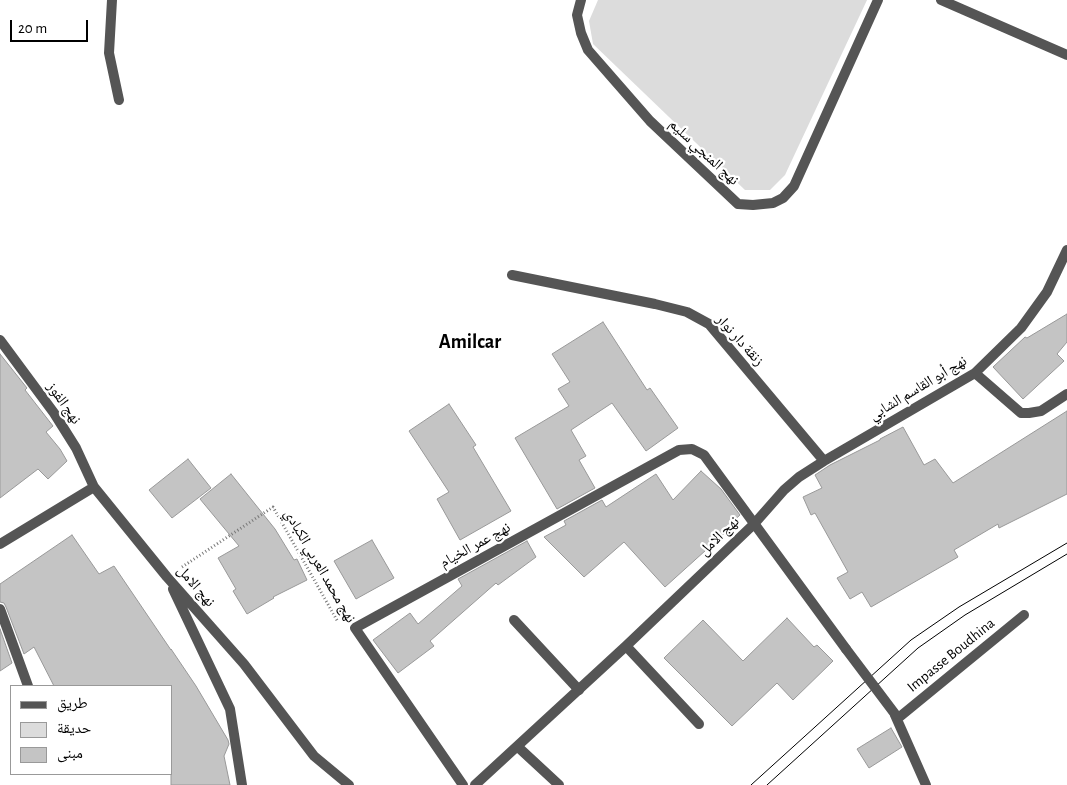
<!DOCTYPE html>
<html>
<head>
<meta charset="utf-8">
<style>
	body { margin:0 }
	#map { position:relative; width:1067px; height:785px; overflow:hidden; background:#fff; font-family:"Alegreya Sans","Noto Naskh Arabic",sans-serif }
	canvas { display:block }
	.legend { position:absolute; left:10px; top:685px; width:162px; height:90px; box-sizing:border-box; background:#fff; border:1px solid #999; margin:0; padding:6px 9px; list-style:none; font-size:15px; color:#000 }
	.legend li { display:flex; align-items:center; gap:10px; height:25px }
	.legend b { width:25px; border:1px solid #999 }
	.scale { position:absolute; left:10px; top:20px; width:78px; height:22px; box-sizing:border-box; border:2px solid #000; border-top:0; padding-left:6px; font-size:15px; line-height:18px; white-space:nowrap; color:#000; -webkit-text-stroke:4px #fff; paint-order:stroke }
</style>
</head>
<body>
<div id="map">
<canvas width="1067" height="785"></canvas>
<ul class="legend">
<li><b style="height:6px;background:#555"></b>طريق</li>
<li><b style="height:14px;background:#dcdcdc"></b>حديقة</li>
<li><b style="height:14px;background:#c4c4c4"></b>مبنى</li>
</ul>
<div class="scale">20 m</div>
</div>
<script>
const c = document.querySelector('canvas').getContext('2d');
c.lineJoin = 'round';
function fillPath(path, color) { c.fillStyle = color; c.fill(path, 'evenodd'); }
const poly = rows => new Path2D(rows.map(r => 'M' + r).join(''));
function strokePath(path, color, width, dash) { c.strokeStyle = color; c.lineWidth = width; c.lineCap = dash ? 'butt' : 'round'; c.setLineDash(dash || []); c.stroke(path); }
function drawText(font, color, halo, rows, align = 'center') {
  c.font = font + ' "Alegreya Sans","Noto Naskh Arabic",sans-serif'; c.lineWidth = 4.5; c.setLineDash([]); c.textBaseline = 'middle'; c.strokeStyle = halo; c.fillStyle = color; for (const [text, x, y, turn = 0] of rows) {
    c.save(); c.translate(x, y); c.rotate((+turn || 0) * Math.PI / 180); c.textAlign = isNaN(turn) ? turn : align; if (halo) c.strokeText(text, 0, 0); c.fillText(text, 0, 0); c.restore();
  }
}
fillPath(poly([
	[598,0,867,0,785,175,770,190,745,190,593,44,589,21]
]), '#dcdcdc');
const building = poly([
	[1067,314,1067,342,1057,354,1064,361,1023,399,993,367,1025,337,1027,338,1067,314],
	[603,322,647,390,650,388,678,428,646,451,612,403,571,430,586,456,579,460,595,488,557,509,515,438,569,406,558,389,570,382,552,354,603,322],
	[0,354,27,388,25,390,53,426,46,432,60,449,67,461,48,479,38,469,0,498,0,354],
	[449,404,476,445,473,447,511,511,460,540,437,499,449,492,409,431,449,404],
	[1067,411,1067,494,999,528,998,524,954,550,958,557,871,607,862,592,850,599,837,578,848,572,815,513,811,515,803,497,822,488,815,475,830,465,880,440,880,439,903,427,924,465,935,459,953,483,1067,411],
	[188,459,211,488,172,518,149,490,188,459],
	[701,471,721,489,740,515,729,525,726,532,665,587,624,542,584,577,544,537,566,525,564,521,602,500,606,507,656,474,673,500,701,471],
	[231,474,275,529,294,560,297,559,307,580,273,597,274,598,247,614,233,591,236,589,218,558,239,546,200,499,231,474],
	[72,535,99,574,114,566,171,650,171,649,196,686,228,740,229,744,224,756,230,785,171,785,171,686,54,686,34,647,24,654,6,607,4,603,0,602,0,584,72,535],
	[372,540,394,578,356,599,334,561,372,540],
	[527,541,536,557,498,585,496,583,430,641,434,646,398,673,373,640,410,613,418,624,462,586,458,579,527,541],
	[787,618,814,647,817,645,833,661,793,700,777,683,732,726,664,658,703,620,743,661,787,618],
	[0,629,12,663,0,671,0,629],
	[891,728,902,747,869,768,857,749,891,728]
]);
fillPath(building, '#c4c4c4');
strokePath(building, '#999', 1);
strokePath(poly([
	[182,567,273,507,338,622]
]), '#777', 3, [1, 2.5]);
strokePath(poly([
	[514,620,579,690],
	[518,747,559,785]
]), '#555', 10);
strokePath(poly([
	[112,0,109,53,119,100],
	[581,0,577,15,581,33,588,50,650,121,738,204,753,205,773,203,783,198,794,186,878,0],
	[941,0,1067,55],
	[512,275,655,304,687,312,709,324,824,461],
	[0,340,54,413,76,448,94,487],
	[975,373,1021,413,1029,413,1041,411,1067,394],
	[0,544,94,487,167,577,244,664,314,756,349,785],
	[173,589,230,709,242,785],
	[0,609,28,686],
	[626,646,699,724],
	[895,715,926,785],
	[897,719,1024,615],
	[463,785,355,628,679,450,692,449,704,455,846,649],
	[475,785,626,646,754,524,784,490,799,477,824,461,975,373,1021,328,1047,292,1067,250]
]), '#555', 10);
strokePath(poly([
	[751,785,911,640,959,607,1067,543],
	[767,785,918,648,965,615,1067,554]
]), '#000', 1);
strokePath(poly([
	[846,649,895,714]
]), '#555', 10);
drawText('15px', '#000', '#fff', [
	["نهج المنجي سليم",704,152,43],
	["زنقة دار نوار",740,340,48],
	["نهج أبو القاسم الشابي",918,388,-31],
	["نهج الفوز",64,403,55],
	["نهج الامل",719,536,-44],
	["نهج عمر الخيام",475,545,-29],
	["نهج محمد العربي الكبادي",320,566,60],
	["نهج الامل",196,586,49],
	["Impasse Boudhina",951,655,-39]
]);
drawText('bold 20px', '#000', '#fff', [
	["Amilcar",470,342]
]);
</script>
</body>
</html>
